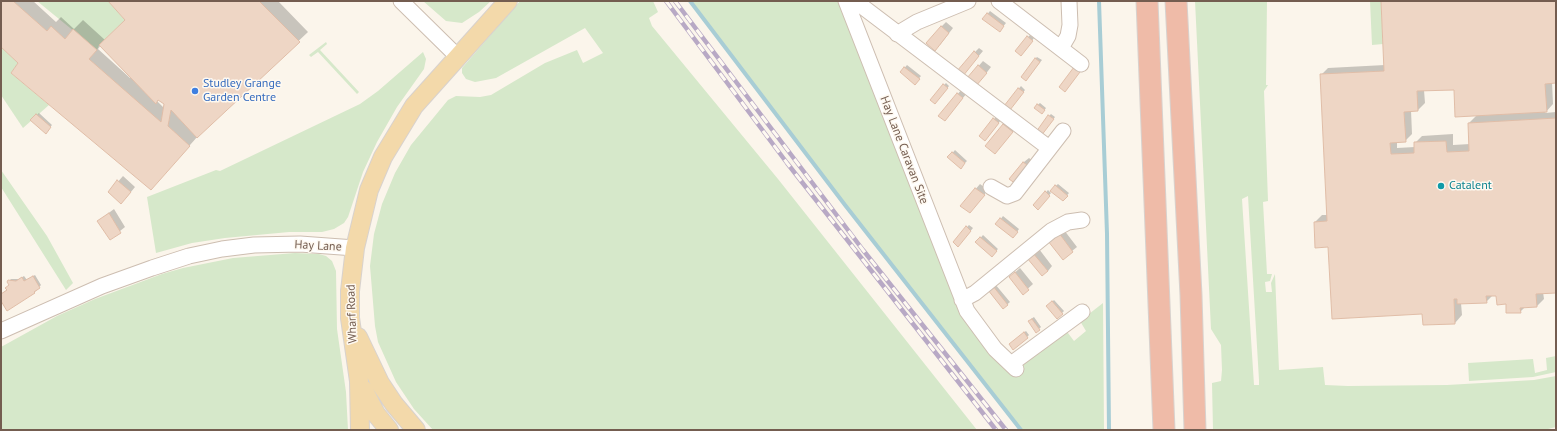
<!DOCTYPE html>
<html>
<head>
<meta charset="utf-8">
<style>
	body { margin:0 }
	#map { position:relative; width:1557px; height:431px; overflow:hidden; background:#fbf5eb; font-family:"PT Sans",sans-serif }
	canvas { display:block }
	.frame { position:absolute; inset:0; border:2px solid #745d50; pointer-events:none }
</style>
</head>
<body>
<div id="map">
<canvas width="1557" height="431"></canvas>
<div class="frame"></div>
</div>
<script>
const c = document.querySelector('canvas').getContext('2d');
c.lineJoin = 'round';
function fillPath(path, color) { c.fillStyle = color; c.fill(path, 'evenodd'); }
const poly = rows => new Path2D(rows.map(r => 'M' + r).join(''));
function strokePath(path, color, width, dash) { c.strokeStyle = color; c.lineWidth = width; c.lineCap = dash ? 'butt' : 'round'; c.setLineDash(dash || []); c.stroke(path); }
function drawText(font, color, halo, rows, align = 'center') {
  c.font = font + ' "PT Sans",sans-serif'; c.lineWidth = 3; c.setLineDash([]); c.textBaseline = 'middle'; c.strokeStyle = halo; c.fillStyle = color; for (const [text, x, y, turn = 0] of rows) {
    c.save(); c.translate(x, y); c.rotate((+turn || 0) * Math.PI / 180); c.textAlign = isNaN(turn) ? turn : align; if (halo) c.strokeText(text, 0, 0); c.fillText(text, 0, 0); c.restore();
  }
}
fillPath(poly([
	[37,1,108,1,125,20,99,45,97,50],
	[423,1,491,1,479,12,462,23,446,21],
	[520,1,653,1,658,12,649,18,652,26,778,179,977,430,433,430,414,409,396,382,378,342,375,326,370,266,374,234,382,204,395,173,411,145,448,100,456,96,480,97,491,95,545,63,577,50,583,63,603,53,585,28,496,78,475,82,466,79,462,73,462,68],
	[690,1,839,1,967,321,979,340,1006,369,1021,362,1065,329,1074,341,1086,331,1080,321,1103,303,1104,430,1021,430,845,205],
	[1195,1,1267,1,1266,85,1268,85,1264,91,1268,201,1263,202,1267,274,1272,274,1270,281,1265,282,1266,292,1272,292,1271,283,1275,274,1279,370,1323,367,1325,385,1348,386,1447,385,1534,380,1556,376,1556,427,1544,430,1213,430,1212,383,1221,381,1222,370,1221,345,1211,329],
	[1248,196,1259,380,1259,385,1254,385,1242,199],
	[1370,1,1381,1,1383,44,1372,45],
	[326,42,327,44,320,50,359,92,357,94,318,52,311,57,309,55],
	[1,47,18,63,11,73,49,105,23,128,1,95],
	[423,52,426,59,424,69,397,107,377,142,363,172,348,217,344,223,334,229,322,232,289,232,225,238,192,243,156,253,147,197,216,170,220,171,360,104,378,91],
	[1,170,47,236,73,283,66,290,1,187],
	[295,253,319,254,326,256,332,261,336,271,337,329,346,392,348,430,1,430,1,347,57,316,95,299,162,274,183,268,233,258],
	[1556,356,1556,372,1533,377,1469,381,1468,363,1533,359,1535,373,1547,370,1546,358]
]), '#d6e8ca');
fillPath(poly([
	[1,1,33,1,56,22,61,17,74,29,83,20,105,40,127,20,110,1,278,1,308,32,198,136,151,189,1,46],
	[101,45,132,77,130,78,98,49],
	[159,99,165,103,164,108,157,101],
	[1382,1,1556,1,1556,82,1552,82,1553,104,1545,113,1556,112,1556,292,1543,292,1544,299,1537,306,1525,307,1520,312,1497,295,1493,295,1486,302,1461,303,1462,315,1455,323,1423,313,1329,246,1315,222,1322,215,1328,215,1321,75,1328,68,1385,65],
	[1455,89,1477,115,1469,123,1470,144,1453,145,1453,134,1422,136,1415,143,1415,147,1397,148,1397,141,1405,141,1412,134,1411,110,1418,110,1425,103,1424,90],
	[990,11,1006,23,1002,28,984,18],
	[946,22,953,28,940,45,941,27],
	[1030,35,1034,38,1023,53,1028,37],
	[979,48,983,51,967,70,975,52],
	[1037,57,1042,60,1028,77,1035,59],
	[983,61,991,67,981,80,968,78],
	[907,65,921,76,915,83,901,72],
	[946,83,949,86,937,101,944,85],
	[1021,86,1025,90,1011,107,1005,106],
	[962,89,967,93,949,115,940,115],
	[1040,103,1046,108,1044,111,1035,107],
	[39,113,52,125,46,132,32,120],
	[1051,114,1055,117,1043,133,1049,116],
	[996,117,1001,120,987,138,994,119],
	[1008,120,1017,127,999,148,1003,124],
	[955,150,967,161,961,167,949,157],
	[1029,158,1034,162,1011,179,1024,162],
	[123,176,135,187,126,198,109,192],
	[980,184,988,190,974,208,961,206],
	[1058,184,1069,193,1063,200,1051,190],
	[1048,190,1051,193,1038,208,1034,205],
	[114,209,125,227,110,239,98,221],
	[1003,216,1019,229,1015,235,997,224],
	[969,225,973,228,960,244,967,227],
	[1064,230,1077,247,1072,251,1050,241],
	[983,235,998,249,992,255,977,242],
	[1039,249,1052,266,1048,271,1029,258],
	[1020,268,1033,284,1023,293,1010,277],
	[35,275,41,285,34,293,1,299,1,294,8,289,9,281,11,279,19,279,24,276,27,280],
	[995,284,1010,302,1003,308,989,290],
	[1054,300,1064,311,1057,318,1048,306],
	[1034,317,1041,327,1039,329,1031,319],
	[1026,331,1029,335,1027,337,1012,342]
]), '#0003');
strokePath(poly([
	[690,1,845,205,1021,430],
	[1099,1,1107,234,1109,430]
]), '#a8cdd5', 4);
const building = poly([
	[1,1,13,1,47,31,51,26,65,39,73,29,97,50,89,59,161,122,164,104,158,100,156,104,99,45,125,20,108,1,259,1,300,42,197,138,171,110,168,126,190,146,151,190,11,73,18,63,1,47,1,1],
	[1381,1,1556,1,1556,83,1545,84,1547,112,1455,117,1454,90,1417,91,1418,111,1404,112,1406,142,1390,143,1391,154,1414,153,1414,142,1446,141,1447,152,1469,151,1468,123,1556,118,1556,293,1536,294,1537,307,1520,308,1521,313,1506,313,1506,304,1497,305,1496,296,1486,296,1487,303,1457,304,1457,299,1454,299,1455,324,1423,325,1422,314,1332,319,1328,247,1315,248,1314,222,1327,221,1320,74,1384,71,1381,1],
	[987,13,1004,26,1000,32,982,19,987,13],
	[941,26,949,33,935,51,926,43,941,26],
	[1027,36,1033,41,1021,56,1015,51,1027,36],
	[974,51,979,56,963,76,957,71,974,51],
	[1035,58,1040,62,1026,81,1021,77,1035,58],
	[978,65,987,73,976,86,967,78,978,65],
	[904,67,920,79,915,85,900,72,904,67],
	[1074,67,1080,72,1065,92,1059,87,1074,67],
	[943,84,948,88,935,104,930,100,943,84],
	[1018,88,1024,92,1010,110,1004,106,1018,88],
	[957,93,963,98,945,121,938,116,957,93],
	[1037,104,1045,110,1042,114,1034,108,1037,104],
	[36,114,51,127,46,134,30,120,36,114],
	[1048,115,1054,119,1041,136,1036,132,1048,115],
	[993,118,999,123,985,141,979,136,993,118],
	[1003,124,1013,132,995,154,985,146,1003,124],
	[952,152,965,163,961,169,947,157,952,152],
	[1023,162,1030,167,1016,184,1009,179,1023,162],
	[117,180,131,192,121,204,108,192,117,180],
	[1055,185,1068,196,1063,201,1050,191,1055,185],
	[975,188,985,195,970,213,960,206,975,188],
	[1045,191,1050,196,1038,210,1033,205,1045,191],
	[109,213,121,233,110,240,97,221,109,213],
	[1000,218,1018,232,1013,238,995,224,1000,218],
	[966,226,971,231,958,247,953,242,966,226],
	[1059,233,1073,252,1063,260,1048,241,1059,233],
	[980,237,997,251,992,257,975,242,980,237],
	[1033,253,1048,271,1042,276,1027,258,1033,253],
	[1015,272,1029,290,1023,295,1009,277,1015,272],
	[33,276,40,288,34,292,35,293,7,311,1,301,1,294,7,290,5,288,9,285,7,282,8,280,16,281,22,277,24,281,33,276],
	[993,286,1008,305,1003,309,988,290,993,286],
	[1052,301,1063,314,1057,319,1046,306,1052,301],
	[1032,319,1040,330,1036,333,1028,321,1032,319],
	[1024,332,1028,338,1013,350,1009,344,1024,332]
]);
fillPath(building, '#eed6c5');
strokePath(building, '#e0bda7', 1);
const minor = poly([
	[401,1,458,57],
	[846,1,967,311,995,349,1016,369],
	[855,1,1049,148],
	[999,1,1081,64],
	[897,34,917,22,968,1],
	[1061,48,1068,36,1070,25,1069,1],
	[991,187,1007,196,1015,193,1063,131],
	[962,300,975,293,1051,231,1068,222,1082,220],
	[1,331,102,286,152,268,189,256,222,249,254,245,300,244,355,248],
	[1011,364,1082,312]
]);
const major = poly([
	[358,337,380,383,394,404,416,430],
	[363,389,376,414,389,430],
	[360,430,359,381,350,318,350,291,355,248,369,190,383,157,414,106,508,1]
]);
const highway = poly([
	[1147,1,1164,430],
	[1176,1,1191,295,1195,430]
]);
strokePath(minor, '#cdbeb1', 17);
strokePath(major, '#d8d2ce', 20);
strokePath(highway, '#d8d2ce', 23);
strokePath(minor, '#fff', 15);
strokePath(major, '#f3d9aa', 18);
strokePath(highway, '#efbba8', 21);
const rail = poly([
	[666,1,787,163,996,430],
	[675,1,863,250,1006,430]
]);
strokePath(rail, '#b8a9c5', 4.5);
strokePath(rail, '#fef9f1', 3, [9]);
for (const [x, y, r, color] of [
	[195,91,4,"#3f7fe0"],
	[1441,186,4,"#0f9aa8"]
]) { const dot = new Path2D(); dot.arc(x, y, r, 0, 2 * Math.PI); c.fillStyle = color; c.fill(dot); strokePath(dot, '#fef9f1', 1.5); }
drawText('12px', '#366cbe', '#fef9f1', [
	["Studley Grange",203,84],
	["Garden Centre",203,98]
], 'left');
drawText('12px', '#745d50', '#fef9f1', [
	["Hay Lane Caravan Site",904,150,69],
	["Hay Lane",318,246,3],
	["Wharf Road",352,314,-92]
]);
drawText('12px', '#0d838f', '#fef9f1', [
	["Catalent",1449,186]
], 'left');
</script>
</body>
</html>
